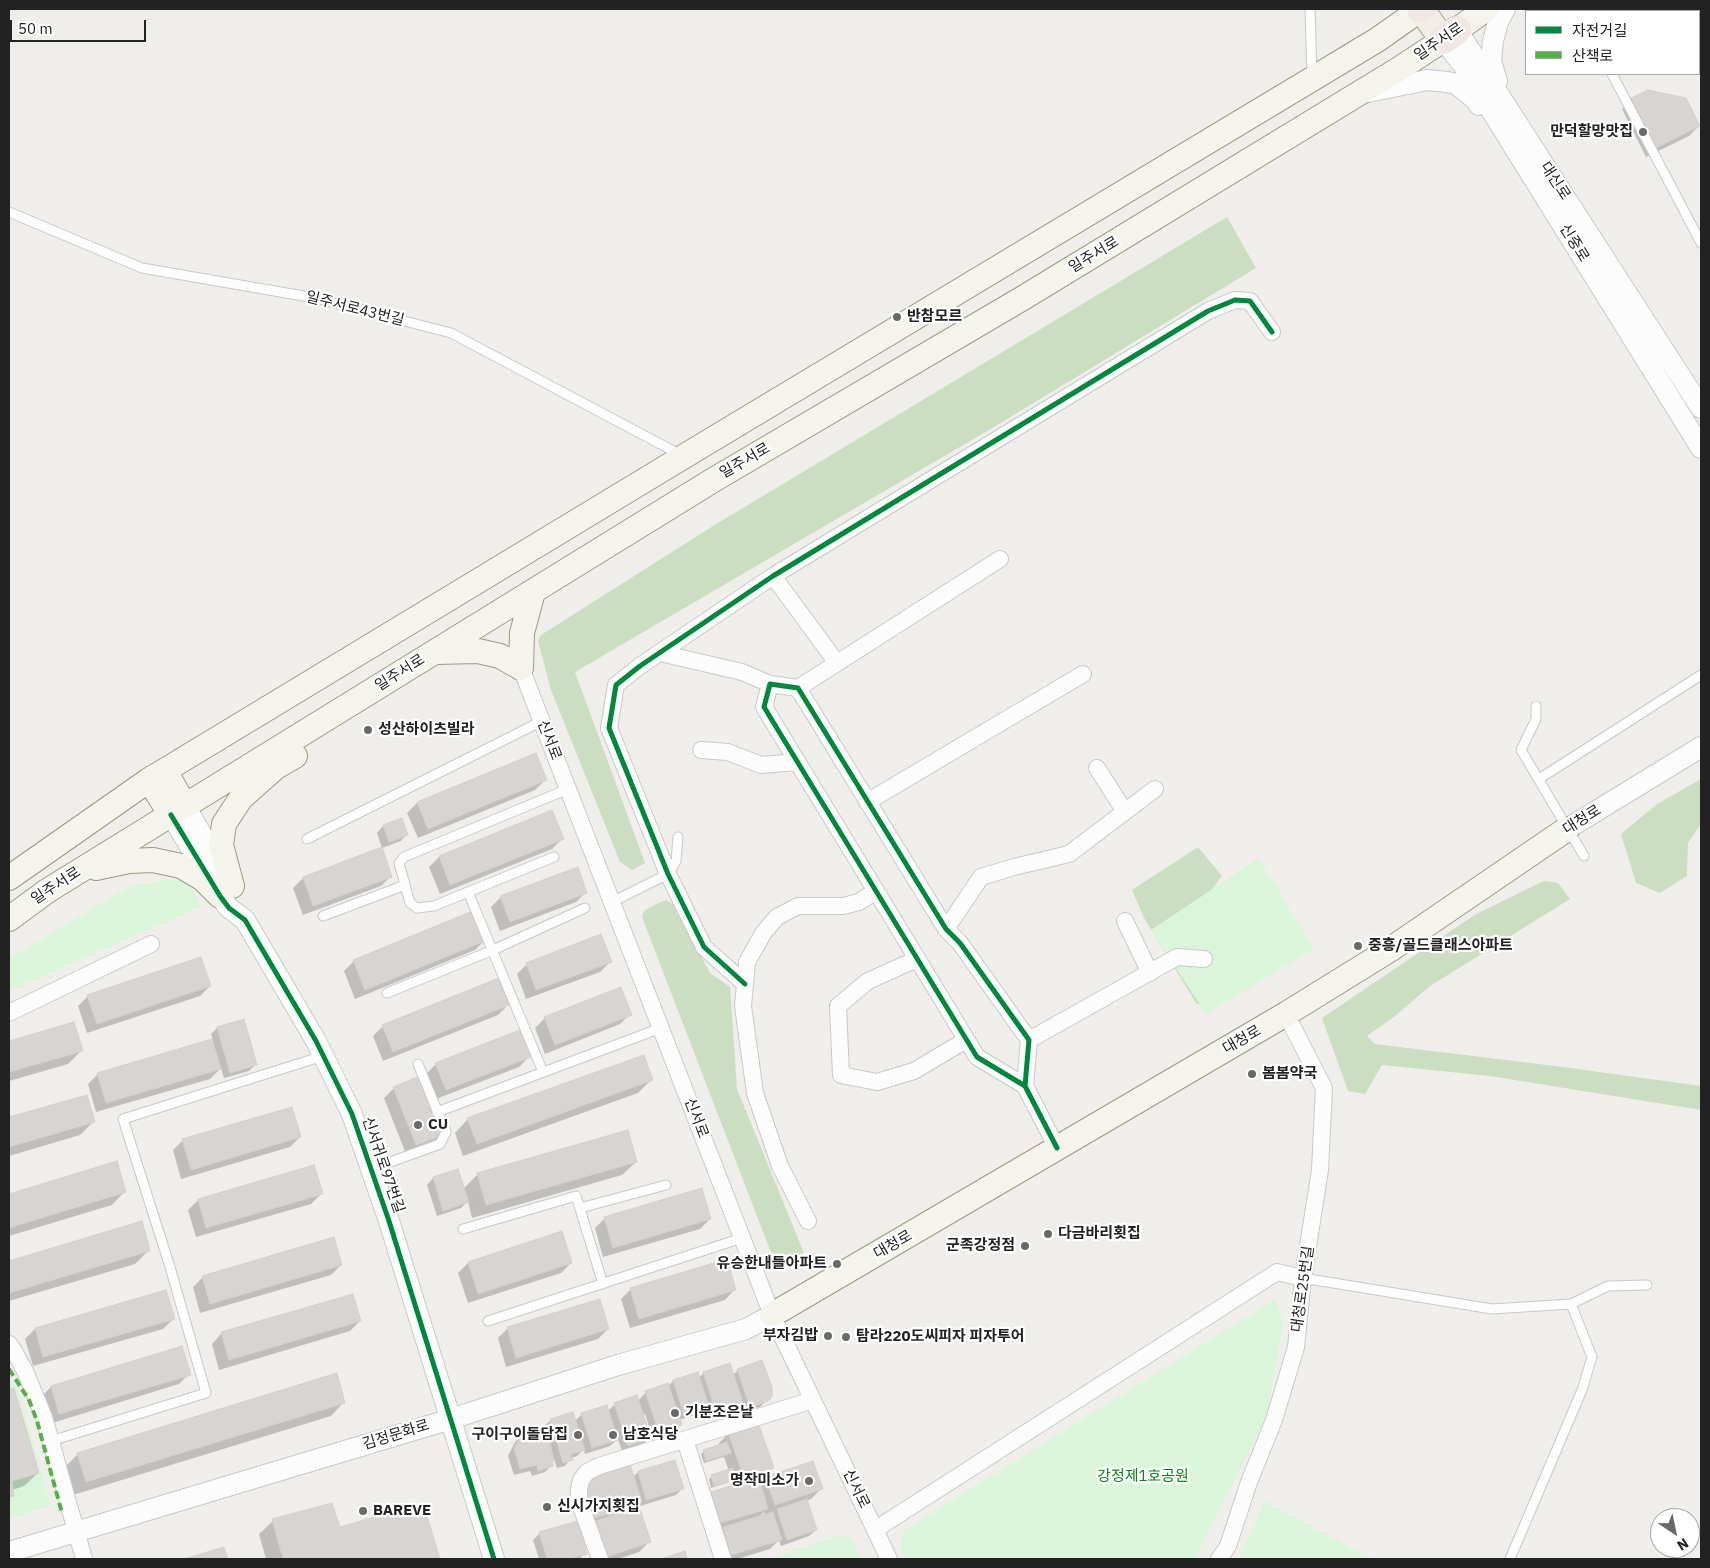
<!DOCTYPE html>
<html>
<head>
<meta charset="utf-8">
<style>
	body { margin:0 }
	#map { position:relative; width:1710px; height:1568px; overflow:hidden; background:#f0eeeb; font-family:"IBM Plex Sans","Noto Sans KR",sans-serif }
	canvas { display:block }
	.frame { position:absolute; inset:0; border:10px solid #222; pointer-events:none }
	.legend { position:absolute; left:1525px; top:10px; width:175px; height:65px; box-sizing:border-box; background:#fff; border:1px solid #a7a7a7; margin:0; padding:6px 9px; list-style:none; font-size:15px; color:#222 }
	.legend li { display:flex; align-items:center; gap:10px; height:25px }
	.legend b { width:25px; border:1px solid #a7a7a7 }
	.north { position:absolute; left:1650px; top:1508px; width:50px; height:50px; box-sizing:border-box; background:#fff; border:1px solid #a7a7a7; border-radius:50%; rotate:146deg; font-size:14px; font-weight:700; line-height:20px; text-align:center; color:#222 }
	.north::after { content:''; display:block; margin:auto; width:18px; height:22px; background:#6a6968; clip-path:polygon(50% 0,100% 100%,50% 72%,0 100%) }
	.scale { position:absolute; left:10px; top:20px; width:136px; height:22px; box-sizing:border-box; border:2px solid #222; border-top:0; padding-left:6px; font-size:15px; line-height:18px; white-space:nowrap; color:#222; -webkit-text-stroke:4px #fff; paint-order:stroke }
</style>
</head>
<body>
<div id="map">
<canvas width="1710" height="1568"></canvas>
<div class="frame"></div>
<ul class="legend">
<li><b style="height:6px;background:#00873e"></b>자전거길</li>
<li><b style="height:6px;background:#55b145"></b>산책로</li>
</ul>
<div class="north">N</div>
<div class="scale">50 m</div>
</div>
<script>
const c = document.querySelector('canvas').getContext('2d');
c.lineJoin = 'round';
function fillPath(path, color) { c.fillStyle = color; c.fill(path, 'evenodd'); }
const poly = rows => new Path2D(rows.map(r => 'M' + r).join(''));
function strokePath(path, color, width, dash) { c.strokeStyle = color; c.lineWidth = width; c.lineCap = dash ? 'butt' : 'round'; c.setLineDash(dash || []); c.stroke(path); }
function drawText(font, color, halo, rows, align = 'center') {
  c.font = font + ' "IBM Plex Sans","Noto Sans KR",sans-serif'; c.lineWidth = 4.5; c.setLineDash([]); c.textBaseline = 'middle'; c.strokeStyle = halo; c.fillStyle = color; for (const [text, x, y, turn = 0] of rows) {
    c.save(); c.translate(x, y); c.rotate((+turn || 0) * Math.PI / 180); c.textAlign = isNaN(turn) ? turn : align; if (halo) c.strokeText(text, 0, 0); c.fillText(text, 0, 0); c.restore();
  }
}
fillPath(poly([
	[1227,217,1256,268,994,427,575,672,645,863,632,870,620,862,551,690,538,641,541,635,713,526],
	[1701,779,1701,824,1688,843,1687,876,1660,893,1636,883,1621,834,1657,804],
	[1198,847,1222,876,1200,905,1210,1008,1196,1003,1144,918,1132,890],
	[1544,881,1558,883,1570,899,1430,986,1395,1016,1367,1036,1375,1044,1563,1067,1701,1086,1701,1110,1490,1076,1382,1065,1365,1094,1348,1091,1322,1018,1476,914],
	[666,900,676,906,710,973,730,987,737,1089,804,1253,791,1258,779,1259,770,1250,642,917,644,911,654,905]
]), '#cbdec1');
fillPath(poly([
	[1259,858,1314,949,1206,1014,1151,930],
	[163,880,183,881,195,893,200,907,9,991,9,959,127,888],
	[1276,1299,1283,1323,1267,1416,1195,1559,904,1559,901,1551,903,1531],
	[9,1376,18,1390,51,1506,9,1518],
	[1265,1501,1369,1558,1369,1559,1239,1559],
	[839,1536,851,1537,860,1559,769,1559]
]), '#daf5da');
fillPath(poly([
	[1692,9,1701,9,1701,25,1699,21,1699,11,1694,11],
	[1632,99,1699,126,1689,136,1646,157,1622,109],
	[535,755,545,780,535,790,418,838,407,813,417,803],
	[552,812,562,839,552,849,440,894,429,867,439,857],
	[401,819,407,834,401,841,382,848,377,833,383,826],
	[381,849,391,876,381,886,303,915,293,888,303,878],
	[586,892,576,902,500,931,491,907,501,897],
	[485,940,475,950,355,999,344,971,354,961],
	[610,962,600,972,526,999,517,974,527,964],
	[210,986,200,996,87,1033,78,1006,88,996],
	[508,1005,498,1015,383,1061,373,1036,383,1026],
	[630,1014,620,1024,545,1054,535,1028,545,1018],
	[74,1023,82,1050,68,1064,9,1081,9,1042],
	[217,1028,256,1064,249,1071,224,1078,221,1068,210,1079,96,1112,88,1084,98,1074,213,1040,211,1034],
	[529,1057,519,1067,436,1099,426,1074,436,1064],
	[651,1080,638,1093,463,1156,455,1133,468,1119],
	[394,1088,441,1135,431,1145,406,1154,384,1098],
	[86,1096,93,1122,80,1135,9,1156,9,1119],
	[300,1137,290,1147,181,1179,173,1150,183,1140],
	[116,1162,125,1191,112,1205,9,1236,9,1195],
	[636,1162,622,1175,472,1218,468,1201,461,1208,437,1216,427,1185,433,1178,457,1171,463,1189,478,1174],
	[321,1194,311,1204,196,1237,188,1210,198,1200],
	[605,1218,710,1219,700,1229,603,1257,595,1228],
	[141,1223,149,1250,135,1264,9,1301,9,1262],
	[468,1263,571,1263,561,1273,468,1303,458,1273],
	[341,1265,331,1275,200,1313,193,1287,203,1277],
	[631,1289,734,1290,725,1300,630,1328,621,1299],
	[173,1319,163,1329,33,1366,25,1339,35,1329],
	[360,1321,350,1331,219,1370,212,1344,221,1334],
	[508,1328,608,1329,598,1339,506,1367,498,1338],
	[182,1348,189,1374,179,1384,49,1424,41,1397,51,1387],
	[738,1370,767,1400,760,1407,743,1412,741,1404,735,1409,710,1418,707,1408,701,1413,679,1420,681,1425,674,1431,653,1439,645,1414,642,1415,650,1438,643,1444,622,1451,618,1439,610,1446,585,1454,584,1449,577,1456,571,1458,565,1466,557,1468,554,1459,551,1462,552,1465,545,1472,532,1476,530,1471,514,1475,508,1456,515,1442,522,1435,545,1429,544,1426,551,1420,575,1421,582,1414,608,1411,615,1404,638,1401,646,1392,668,1386,673,1381,697,1373,698,1378,704,1373,733,1375],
	[13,1389,38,1473,24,1486,12,1490,12,1495,9,1499,9,1391],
	[344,1402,331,1416,73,1495,64,1468,78,1454],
	[729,1433,772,1468,762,1478,758,1479,760,1484,766,1478,821,1489,811,1499,806,1501,816,1530,809,1536,781,1546,779,1540,770,1549,737,1559,720,1559,714,1538,724,1529,710,1533,734,1487,732,1481,711,1488,709,1479,712,1477,729,1471,724,1457,704,1463,701,1454,704,1451,720,1446,719,1443],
	[764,1512,765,1516,758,1518],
	[675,1461,683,1488,676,1495,640,1506,639,1503,634,1509,649,1542,639,1552,618,1559,594,1559,575,1500,633,1477,638,1472],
	[422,1505,439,1559,266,1559,259,1534,273,1521,339,1529],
	[540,1533,585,1553,579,1559,539,1559,533,1540]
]), '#0003');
const building = poly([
	[1648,90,1686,98,1700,126,1656,148,1631,98,1648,90],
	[536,753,547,780,428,829,417,802,536,753],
	[552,810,564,839,450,885,439,856,552,810],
	[402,818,408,835,389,842,383,825,402,818],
	[382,847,392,877,313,906,303,877,382,847],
	[578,867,587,893,510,922,500,896,578,867],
	[475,910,487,940,365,990,353,960,475,910],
	[601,934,612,962,536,990,526,963,601,934],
	[201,957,211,986,97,1024,87,995,201,957],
	[499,978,509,1005,393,1052,382,1025,499,978],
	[621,987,632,1015,555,1045,544,1017,621,987],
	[244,1019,257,1065,230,1073,217,1027,244,1019],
	[74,1022,83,1051,9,1072,9,1041,74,1022],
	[520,1030,531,1057,446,1090,435,1063,520,1030],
	[212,1039,221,1069,106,1103,97,1073,212,1039],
	[644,1055,653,1080,477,1144,467,1118,644,1055],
	[420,1076,443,1135,416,1145,393,1087,420,1076],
	[87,1095,95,1122,9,1147,9,1117,87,1095],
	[292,1107,301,1137,191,1170,182,1139,292,1107],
	[628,1130,637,1162,486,1205,477,1173,628,1130],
	[117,1161,126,1192,9,1228,9,1194,117,1161],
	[314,1165,323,1194,206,1228,198,1199,314,1165],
	[458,1169,469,1202,443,1211,433,1177,458,1169],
	[702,1188,711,1219,613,1248,604,1217,702,1188],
	[142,1221,150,1251,9,1293,9,1261,142,1221],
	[562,1231,572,1263,478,1294,468,1262,562,1231],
	[334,1237,342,1265,210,1304,202,1276,334,1237],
	[727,1259,736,1290,639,1319,630,1288,727,1259],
	[166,1290,175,1319,43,1357,35,1328,166,1290],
	[353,1294,361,1321,229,1360,221,1332,353,1294],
	[600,1299,609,1329,516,1358,507,1327,600,1299],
	[182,1346,191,1375,59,1414,51,1386,182,1346],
	[762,1360,772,1387,772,1397,768,1401,750,1407,737,1369,762,1360],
	[730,1363,743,1403,716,1412,703,1372,730,1363],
	[698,1372,709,1407,684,1415,673,1380,698,1372],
	[337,1373,345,1403,86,1482,77,1453,337,1373],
	[668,1383,682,1425,659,1433,645,1391,668,1383],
	[14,1388,39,1473,12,1481,14,1496,9,1497,9,1389,14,1388],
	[637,1395,651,1438,628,1446,614,1403,637,1395],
	[607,1405,618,1440,592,1448,581,1413,607,1405],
	[573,1412,585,1450,571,1454,573,1460,563,1463,550,1419,573,1412],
	[758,1422,774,1468,744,1478,728,1432,758,1422],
	[546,1428,554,1460,552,1461,553,1466,538,1471,537,1465,520,1469,514,1449,521,1434,546,1428],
	[727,1442,731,1453,706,1461,703,1450,727,1442],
	[675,1460,684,1489,646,1500,638,1471,675,1460],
	[813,1461,823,1489,775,1505,765,1477,813,1461],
	[630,1464,642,1502,593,1519,584,1489,592,1476,630,1464],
	[733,1468,737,1479,714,1486,711,1475,733,1468],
	[759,1478,768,1509,720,1523,710,1492,759,1478],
	[807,1499,817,1530,787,1540,777,1509,807,1499],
	[332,1503,340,1527,423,1503,440,1559,283,1559,272,1519,332,1503],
	[639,1506,651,1542,607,1557,595,1521,639,1506],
	[773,1512,782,1540,731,1555,723,1527,773,1512],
	[578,1521,587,1554,567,1559,547,1559,539,1532,578,1521],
	[224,1547,228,1559,184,1559,224,1547],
	[685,1551,687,1559,665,1559,664,1558,685,1551]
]);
fillPath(building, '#d7d4d2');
strokePath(building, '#d3d0cc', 1);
const service = poly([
	[1310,9,1312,76],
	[1577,9,1579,11],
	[1691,9,1692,11],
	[1699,25,1701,30],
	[1612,74,1701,243],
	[9,212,142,268,315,298,451,333,681,455],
	[1536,706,1536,719,1521,750,1584,856],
	[1539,779,1701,675],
	[307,839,542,721],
	[468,892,554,857],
	[612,902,668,874,676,861,678,837],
	[323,916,405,885],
	[387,993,493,950,585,908],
	[543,1072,468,892,434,906,417,908,410,903,399,863,404,857,568,789],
	[437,1112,661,1028],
	[371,1169,440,1144,446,1132,418,1064],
	[580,1208,666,1185],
	[463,1229,576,1196,603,1284],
	[1303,1278,1492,1309,1571,1304,1608,1286,1647,1285],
	[488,1321,742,1238],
	[51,1441,206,1393,170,1267,123,1119,323,1056],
	[1510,1559,1582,1390,1592,1357,1571,1304]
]);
const minor = poly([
	[773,576,837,663],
	[660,653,742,672,770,684],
	[521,668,772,1315,889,1559],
	[798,688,1000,559],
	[701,750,728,752,761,765,798,762],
	[1097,768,1125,812],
	[867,802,1083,674],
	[1125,921,1150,973],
	[946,929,981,877,1014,867,1069,854,1155,789],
	[917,959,868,981,838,1006,841,1075,877,1082,914,1071,966,1040],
	[745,984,704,947,668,874,609,728,616,685,640,666,773,576,1208,311,1235,300,1250,301,1272,332],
	[9,1013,151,944],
	[1029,1040,1177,957,1204,959],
	[1025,1086,977,1057,764,707,770,684,798,688,946,929,960,943,1029,1040,1025,1086,1057,1148],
	[808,1221,780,1166,755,1093,743,1006,747,962,764,932,777,917,798,906,843,906,859,902,876,891],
	[9,1344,14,1351,25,1371,44,1417,84,1559],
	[685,1440,723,1559],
	[876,1529,1277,1272,1303,1278],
	[600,1559,579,1501,579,1489,581,1480,587,1472,599,1466,813,1400],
	[1219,1559,1228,1546,1249,1482,1274,1420,1296,1347,1303,1278,1320,1170,1324,1088,1286,1014]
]);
const tertiary = poly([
	[1457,30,1701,408],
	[1443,40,1463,65,1701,448],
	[1497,81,1491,61,1493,41,1498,22,1505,9],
	[1368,92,1427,80,1447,82,1456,84,1476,100,1479,105],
	[185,806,223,871],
	[171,815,220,896,229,908,245,920,316,1041,352,1114,389,1221,494,1559],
	[1567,829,1701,747],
	[9,1552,451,1419,618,1365,746,1329,772,1315]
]);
const secondary = poly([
	[1457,30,1486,9],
	[436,652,478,651,500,656,521,668],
	[521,668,522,633,533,592],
	[165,771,185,806],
	[149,780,171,815],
	[96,868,129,861,153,860,181,866,203,879,220,896],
	[9,878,149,780,683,457,1377,40,1421,9],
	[232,886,221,845,224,824,241,798,276,767,295,756],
	[9,919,47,891,715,479,1023,298,1399,69,1443,40],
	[772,1315,1286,1014,1391,949,1567,829]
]);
const primary = poly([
	[1421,9,1443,40]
]);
const trunk = poly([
	[1421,9,1422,9],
	[1443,40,1457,30]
]);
strokePath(service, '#c9c8c7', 11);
strokePath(minor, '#c9c8c7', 18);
strokePath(tertiary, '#c9c8c7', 22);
strokePath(secondary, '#999a82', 26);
strokePath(primary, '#a79c86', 28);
strokePath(trunk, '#c5a2ac', 29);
strokePath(service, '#fdfcfc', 9);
strokePath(minor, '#fdfcfc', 16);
strokePath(tertiary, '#fdfcfc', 20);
strokePath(secondary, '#f4f4ed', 24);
strokePath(primary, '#f3ede7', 26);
strokePath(trunk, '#f0e6e4', 28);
strokePath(poly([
	[9,1369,29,1400,37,1421,62,1513]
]), '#55b145', 4, [8, 4]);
strokePath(poly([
	[171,815,220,896,229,908,245,920,316,1041,352,1114,389,1221,494,1559],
	[745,984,704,947,668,874,609,728,616,685,640,666,773,576,1208,311,1235,300,1250,301,1272,332],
	[1025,1086,977,1057,764,707,770,684,798,688,946,929,960,943,1029,1040,1025,1086,1057,1148]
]), '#00873e', 5);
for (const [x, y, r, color] of [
	[1643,132,5,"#6a6968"],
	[897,317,5,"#6a6968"],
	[368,730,5,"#6a6968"],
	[1358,946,5,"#6a6968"],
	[1252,1074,5,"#6a6968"],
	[418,1125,5,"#6a6968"],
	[1048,1234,5,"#6a6968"],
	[1025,1246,5,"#6a6968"],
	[837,1264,5,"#6a6968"],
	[828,1336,5,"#6a6968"],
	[846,1337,5,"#6a6968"],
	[675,1413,5,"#6a6968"],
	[578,1435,5,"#6a6968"],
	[613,1435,5,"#6a6968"],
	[809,1481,5,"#6a6968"],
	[547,1507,5,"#6a6968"],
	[363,1511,5,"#6a6968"]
]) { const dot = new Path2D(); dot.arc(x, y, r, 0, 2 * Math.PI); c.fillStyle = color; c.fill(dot); strokePath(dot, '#fff', 2); }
drawText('15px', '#222', '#fff', [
	["일주서로",1439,42,-34],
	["대신로",1555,181,57],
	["신중로",1574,243,58],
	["일주서로",1094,255,-31],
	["일주서로43번길",355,309,14],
	["일주서로",745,461,-30],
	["일주서로",400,673,-32],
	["신서로",549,740,69],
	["대청로",1582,820,-32],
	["일주서로",56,886,-33],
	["대청로",1242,1040,-30],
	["신서로",696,1118,69],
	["신서귀로97번길",383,1165,71],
	["대청로",893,1245,-30],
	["대청로25번길",1303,1289,-82],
	["김정문화로",396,1435,-17],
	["신서로",856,1489,64]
]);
drawText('bold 15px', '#222', '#fff', [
	["만덕할망맛집",1633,132,"right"],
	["반참모르",907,317],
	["성산하이츠빌라",378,730],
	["중흥/골드클래스아파트",1368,946],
	["봄봄약국",1262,1074],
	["CU",428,1125],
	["다금바리횟집",1058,1234],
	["군족강정점",1015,1246,"right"],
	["유승한내들아파트",827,1264,"right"],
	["부자김밥",818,1336,"right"],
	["탐라220도씨피자 피자투어",856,1337],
	["기분조은날",685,1413],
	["구이구이돌담집",568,1435,"right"],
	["남호식당",623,1435],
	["명작미소가",799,1481,"right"],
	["신시가지횟집",557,1507],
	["BAREVE",373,1511]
], 'left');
drawText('15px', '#0c8416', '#fff', [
	["강정제1호공원",1143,1477]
]);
</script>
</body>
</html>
